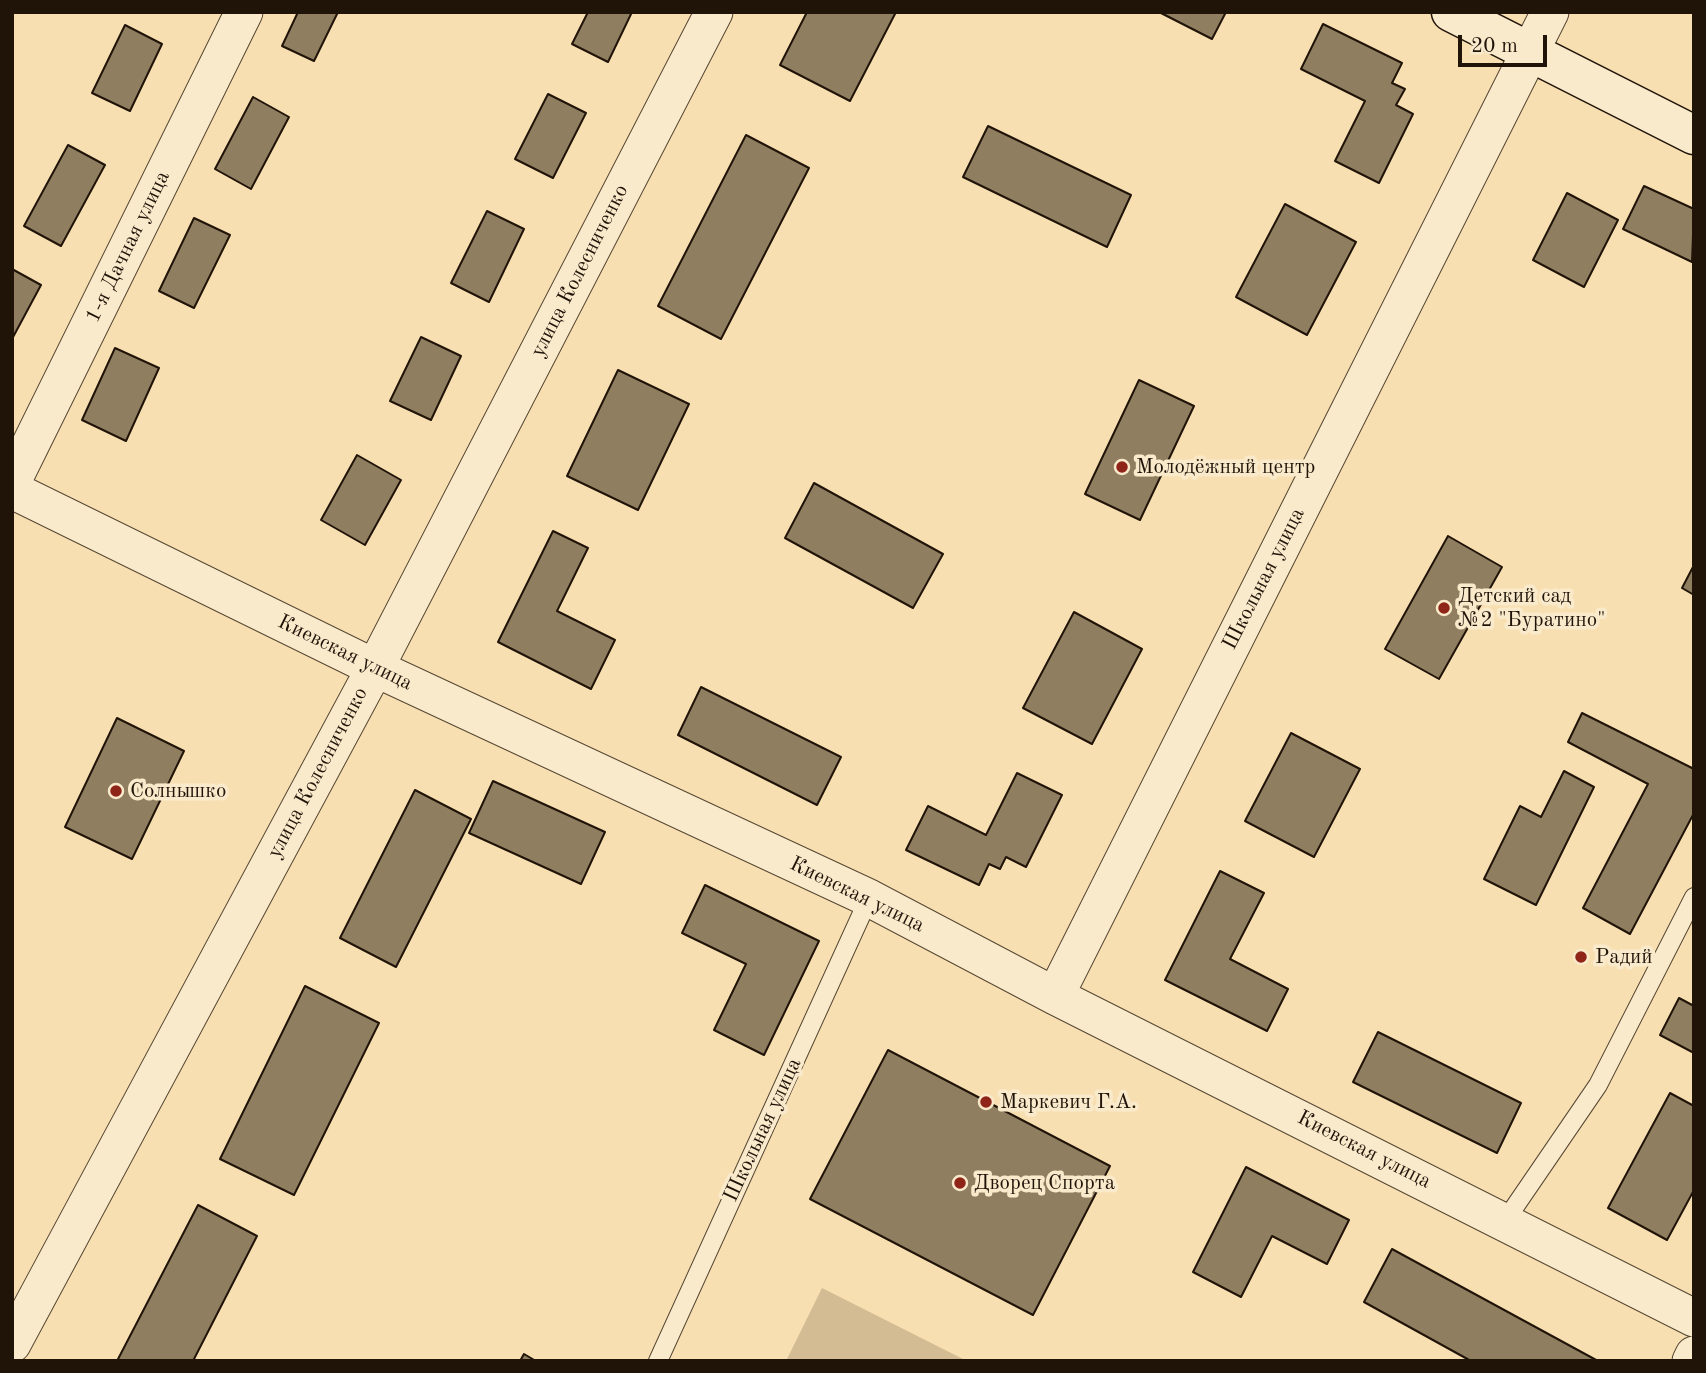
<!DOCTYPE html>
<html>
<head>
<meta charset="utf-8">
<style>
	body { margin:0 }
	#map { position:relative; width:1706px; height:1373px; overflow:hidden; background:#f8dfb1; font-family:"Old Standard TT",serif }
	canvas { display:block }
	.frame { position:absolute; inset:0; border:14px solid #201409; pointer-events:none }
	.scale { position:absolute; left:1458px; top:35px; width:89px; height:32px; box-sizing:border-box; border:4px solid #201409; border-top:0; padding-left:9px; font-size:21px; line-height:24px; white-space:nowrap; color:#201409; -webkit-text-stroke:5px #faeacc; paint-order:stroke }
</style>
</head>
<body>
<div id="map">
<canvas width="1706" height="1373"></canvas>
<div class="frame"></div>
<div class="scale">20 m</div>
</div>
<script>
const c = document.querySelector('canvas').getContext('2d');
c.lineJoin = 'round';
function fillPath(path, color) { c.fillStyle = color; c.fill(path, 'evenodd'); }
const poly = rows => new Path2D(rows.map(r => 'M' + r).join(''));
function strokePath(path, color, width, dash) { c.strokeStyle = color; c.lineWidth = width; c.lineCap = dash ? 'butt' : 'round'; c.setLineDash(dash || []); c.stroke(path); }
function drawText(font, color, halo, rows, align = 'center') {
  c.font = font + ' "Old Standard TT",serif'; c.lineWidth = 7; c.setLineDash([]); c.textBaseline = 'middle'; c.strokeStyle = halo; c.fillStyle = color; for (const [text, x, y, turn = 0] of rows) {
    c.save(); c.translate(x, y); c.rotate((+turn || 0) * Math.PI / 180); c.textAlign = isNaN(turn) ? turn : align; if (halo) c.strokeText(text, 0, 0); c.fillText(text, 0, 0); c.restore();
  }
}
fillPath(poly([
	[822,1288,967,1361,786,1361]
]), '#d3bc94');
const building = poly([
	[298,12,338,12,314,61,282,46,298,12],
	[588,12,632,12,608,62,572,44,588,12],
	[807,12,896,12,850,101,780,65,807,12],
	[1159,12,1226,12,1212,39,1159,12],
	[1323,24,1402,63,1392,83,1405,89,1396,105,1413,114,1379,183,1335,161,1365,101,1301,69,1323,24],
	[125,25,162,44,130,111,92,93,125,25],
	[548,94,586,113,553,178,515,159,548,94],
	[253,97,289,117,251,189,215,169,253,97],
	[988,126,1131,195,1107,247,963,177,988,126],
	[746,135,809,168,721,339,658,306,746,135],
	[68,145,105,165,61,246,24,226,68,145],
	[1644,186,1694,209,1692,262,1623,229,1644,186],
	[1567,193,1618,220,1584,287,1533,260,1567,193],
	[1285,204,1356,242,1307,335,1236,297,1285,204],
	[487,211,524,229,489,302,451,283,487,211],
	[194,218,230,235,194,308,159,291,194,218],
	[12,269,41,285,12,339,12,269],
	[421,337,461,356,431,420,390,401,421,337],
	[115,348,159,368,126,441,82,420,115,348],
	[618,370,689,404,638,510,567,476,618,370],
	[1139,380,1194,406,1140,520,1085,494,1139,380],
	[357,455,401,480,365,545,321,520,357,455],
	[814,483,943,554,913,608,785,538,814,483],
	[553,531,588,548,557,611,615,640,591,689,498,642,553,531],
	[1448,536,1502,567,1439,679,1385,649,1448,536],
	[1694,565,1694,595,1682,588,1694,565],
	[1074,612,1142,649,1092,744,1023,708,1074,612],
	[701,687,841,757,817,805,678,735,701,687],
	[1582,713,1694,769,1694,813,1630,934,1583,908,1648,784,1568,742,1582,713],
	[117,718,184,751,132,859,65,827,117,718],
	[1291,733,1360,769,1314,857,1245,821,1291,733],
	[1564,771,1594,787,1536,905,1484,879,1520,806,1541,817,1564,771],
	[1017,773,1062,795,1026,867,1006,857,1000,869,989,864,979,885,906,850,928,806,986,835,1017,773],
	[493,781,605,832,581,884,469,833,493,781],
	[415,790,471,819,396,967,340,938,415,790],
	[1220,871,1264,893,1230,959,1288,989,1267,1031,1165,980,1220,871],
	[705,885,819,941,764,1055,714,1030,746,964,682,933,705,885],
	[305,986,379,1023,294,1195,220,1159,305,986],
	[1679,998,1694,1006,1694,1053,1660,1035,1679,998],
	[1378,1032,1521,1103,1497,1153,1353,1082,1378,1032],
	[888,1050,1110,1166,1033,1315,810,1199,888,1050],
	[1670,1093,1694,1106,1694,1190,1667,1240,1608,1208,1670,1093],
	[1246,1167,1349,1220,1327,1264,1272,1236,1241,1297,1193,1272,1246,1167],
	[198,1205,257,1236,193,1361,117,1361,198,1205],
	[1392,1249,1598,1361,1471,1361,1364,1302,1392,1249],
	[524,1354,536,1361,520,1361,524,1354]
]);
fillPath(building, '#907e60');
strokePath(building, '#201409', 2);
const lane = poly([
	[1505,1221,1598,1085,1694,897],
	[658,1361,869,898]
]);
const street = poly([
	[12,482,244,12],
	[12,490,375,668,869,898,1055,996,1694,1318],
	[1055,996,1550,12],
	[12,1344,375,668,714,12],
	[1691,1361,1694,1355]
]);
const secondary = poly([
	[1451,12,1694,135]
]);
strokePath(lane, '#564733', 20);
strokePath(street, '#564733', 39);
strokePath(secondary, '#201409', 41);
strokePath(lane, '#faeacc', 18);
strokePath(street, '#faeacc', 37);
strokePath(secondary, '#faeacc', 38);
for (const [x, y, r, color] of [
	[1122,467,7,"#8f2418"],
	[1444,608,7,"#8f2418"],
	[116,791,7,"#8f2418"],
	[1581,957,7,"#8f2418"],
	[986,1102,7,"#8f2418"],
	[960,1183,7,"#8f2418"]
]) { const dot = new Path2D(); dot.arc(x, y, r, 0, 2 * Math.PI); c.fillStyle = color; c.fill(dot); strokePath(dot, '#faeacc', 2.5); }
drawText('21px', '#201409', '#faeacc', [
	["1-я Дачная улица",128,247,-64],
	["улица Колесниченко",580,271,-63],
	["Школьная улица",1264,579,-63],
	["Киевская улица",345,653,26],
	["улица Колесниченко",318,773,-62],
	["Киевская улица",857,895,26],
	["Школьная улица",763,1130,-65],
	["Киевская улица",1364,1150,27]
]);
drawText('21px', '#201409', '#faeacc', [
	["Молодёжный центр",1136,467],
	["Детский сад",1458,596],
	["№2 \"Буратино\"",1458,620],
	["Солнышко",130,791],
	["Радий",1595,957],
	["Маркевич Г.А.",1000,1102],
	["Дворец Спорта",974,1183]
], 'left');
</script>
</body>
</html>
